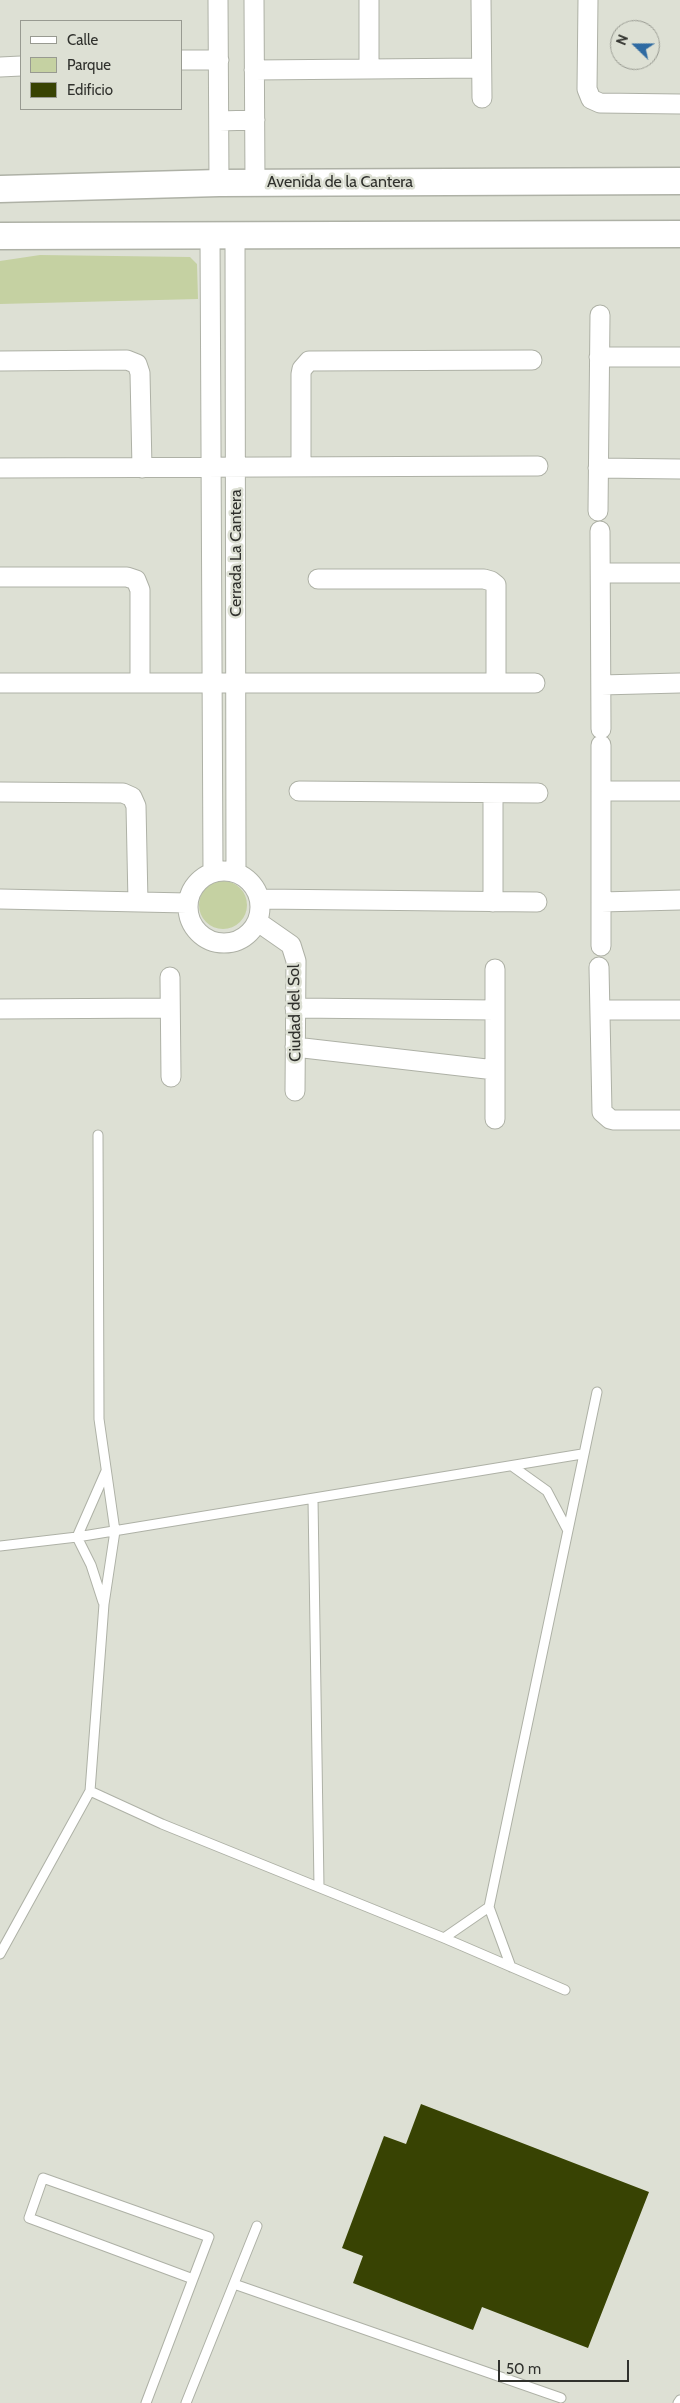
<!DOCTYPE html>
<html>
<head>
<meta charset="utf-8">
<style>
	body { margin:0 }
	#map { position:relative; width:680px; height:2403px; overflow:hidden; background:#dde0d4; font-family:Cabin,sans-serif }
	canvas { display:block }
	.legend { position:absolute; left:20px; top:20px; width:162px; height:90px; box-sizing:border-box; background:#dde0d4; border:1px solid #989a91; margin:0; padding:6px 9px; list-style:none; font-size:15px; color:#30312d }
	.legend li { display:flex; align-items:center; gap:10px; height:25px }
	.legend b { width:25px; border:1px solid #989a91 }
	.north { position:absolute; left:610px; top:20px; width:50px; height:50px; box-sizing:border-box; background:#dde0d4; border:1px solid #989a91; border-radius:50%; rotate:292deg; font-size:14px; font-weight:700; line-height:20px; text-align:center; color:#30312d }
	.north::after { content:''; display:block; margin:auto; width:18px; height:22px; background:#2e6aa2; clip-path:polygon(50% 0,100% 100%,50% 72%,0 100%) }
	.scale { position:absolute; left:498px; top:2360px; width:131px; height:22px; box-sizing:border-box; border:2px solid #30312d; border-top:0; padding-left:6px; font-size:15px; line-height:18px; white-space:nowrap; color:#30312d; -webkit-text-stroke:4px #dde0d4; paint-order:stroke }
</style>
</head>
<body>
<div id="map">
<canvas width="680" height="2403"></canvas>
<ul class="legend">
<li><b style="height:6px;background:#fff"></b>Calle</li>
<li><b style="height:14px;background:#c5d1a2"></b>Parque</li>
<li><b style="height:14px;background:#384303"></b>Edificio</li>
</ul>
<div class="north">N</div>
<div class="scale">50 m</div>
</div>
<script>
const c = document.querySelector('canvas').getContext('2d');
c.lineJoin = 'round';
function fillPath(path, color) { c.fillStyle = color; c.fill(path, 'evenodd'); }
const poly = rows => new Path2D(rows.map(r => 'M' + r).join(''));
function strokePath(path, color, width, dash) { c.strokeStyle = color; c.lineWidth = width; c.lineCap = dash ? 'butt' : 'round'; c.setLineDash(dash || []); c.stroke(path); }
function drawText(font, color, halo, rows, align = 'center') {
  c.font = font + ' Cabin,sans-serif'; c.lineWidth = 5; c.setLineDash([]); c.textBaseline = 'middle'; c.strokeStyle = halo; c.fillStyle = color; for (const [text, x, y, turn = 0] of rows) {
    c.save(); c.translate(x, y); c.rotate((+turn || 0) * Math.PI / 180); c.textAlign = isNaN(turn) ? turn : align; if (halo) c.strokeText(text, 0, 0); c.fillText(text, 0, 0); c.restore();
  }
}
fillPath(poly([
	[40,255,190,257,197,264,198,299,0,304,0,261],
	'199 905a24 24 0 1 1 48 0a24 24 0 1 1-48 0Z'
]), '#c5d1a2');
fillPath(poly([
	[421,2104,649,2192,588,2348,482,2307,473,2330,353,2283,363,2256,342,2248,384,2136,406,2144]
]), '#384303');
const lane = poly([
	[512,1466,547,1491,567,1529],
	[313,1499,319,1887],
	[0,1546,77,1537,582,1454],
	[103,1602,91,1565,77,1537,106,1471],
	[90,1791,162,1824,444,1938,565,1990],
	[444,1938,489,1907],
	[0,1954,90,1791,104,1604,115,1531,99,1419,98,1135],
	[511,1967,489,1907,597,1392],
	[234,2284,561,2398],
	[146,2403,193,2279,209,2237,43,2178,29,2218,193,2279],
	[186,2403,257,2226],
	[678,2403,680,2400]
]);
const street = poly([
	[218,0,219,183],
	[254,0,255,183],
	[481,0,482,98],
	[588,0,587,89,591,99,600,103,680,104],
	[181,60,219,60],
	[0,67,21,66],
	[369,69,369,0],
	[254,70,481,68],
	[219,121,255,120],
	[210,235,213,872],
	[235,235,236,872],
	[599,357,680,357],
	[0,361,127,360,137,364,140,373,142,468],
	[301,467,301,374,302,369,309,361,532,360],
	[0,468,538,466],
	[598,468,680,469],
	[598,511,600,315],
	[600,531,601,729],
	[601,573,680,573],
	[0,577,127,577,136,580,140,590,140,683],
	[318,579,484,579,491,581,496,585,496,683],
	[0,683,535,683],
	[601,685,680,683],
	[299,791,538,793],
	[601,791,680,791],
	[0,792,123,793,132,797,136,806,138,902],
	'188 907a36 36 0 1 1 72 0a36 36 0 1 1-72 0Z',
	[0,899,187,903],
	[261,899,537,902],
	[493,902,493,793],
	[601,902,680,900],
	[258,922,291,945,296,961,295,1091],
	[601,946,601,745],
	[599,967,602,1112,610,1119,614,1120,680,1120],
	[170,977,171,1077],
	[295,1008,495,1010],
	[0,1009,170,1008],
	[600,1010,680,1010],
	[295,1047,495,1070],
	[495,1119,495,969]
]);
const secondary = poly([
	[0,189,219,183,680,181],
	[0,236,680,234]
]);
strokePath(lane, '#aeb1a6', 11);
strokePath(street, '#aeb1a6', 21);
strokePath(secondary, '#aeb1a6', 29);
strokePath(lane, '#fff', 9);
strokePath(street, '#fff', 19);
strokePath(secondary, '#fff', 26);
drawText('16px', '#30312d', '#dde0d4', [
	["Avenida de la Cantera",340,182],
	["Cerrada La Cantera",236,553,-90],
	["Ciudad del Sol",295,1013,-91]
]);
</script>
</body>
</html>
